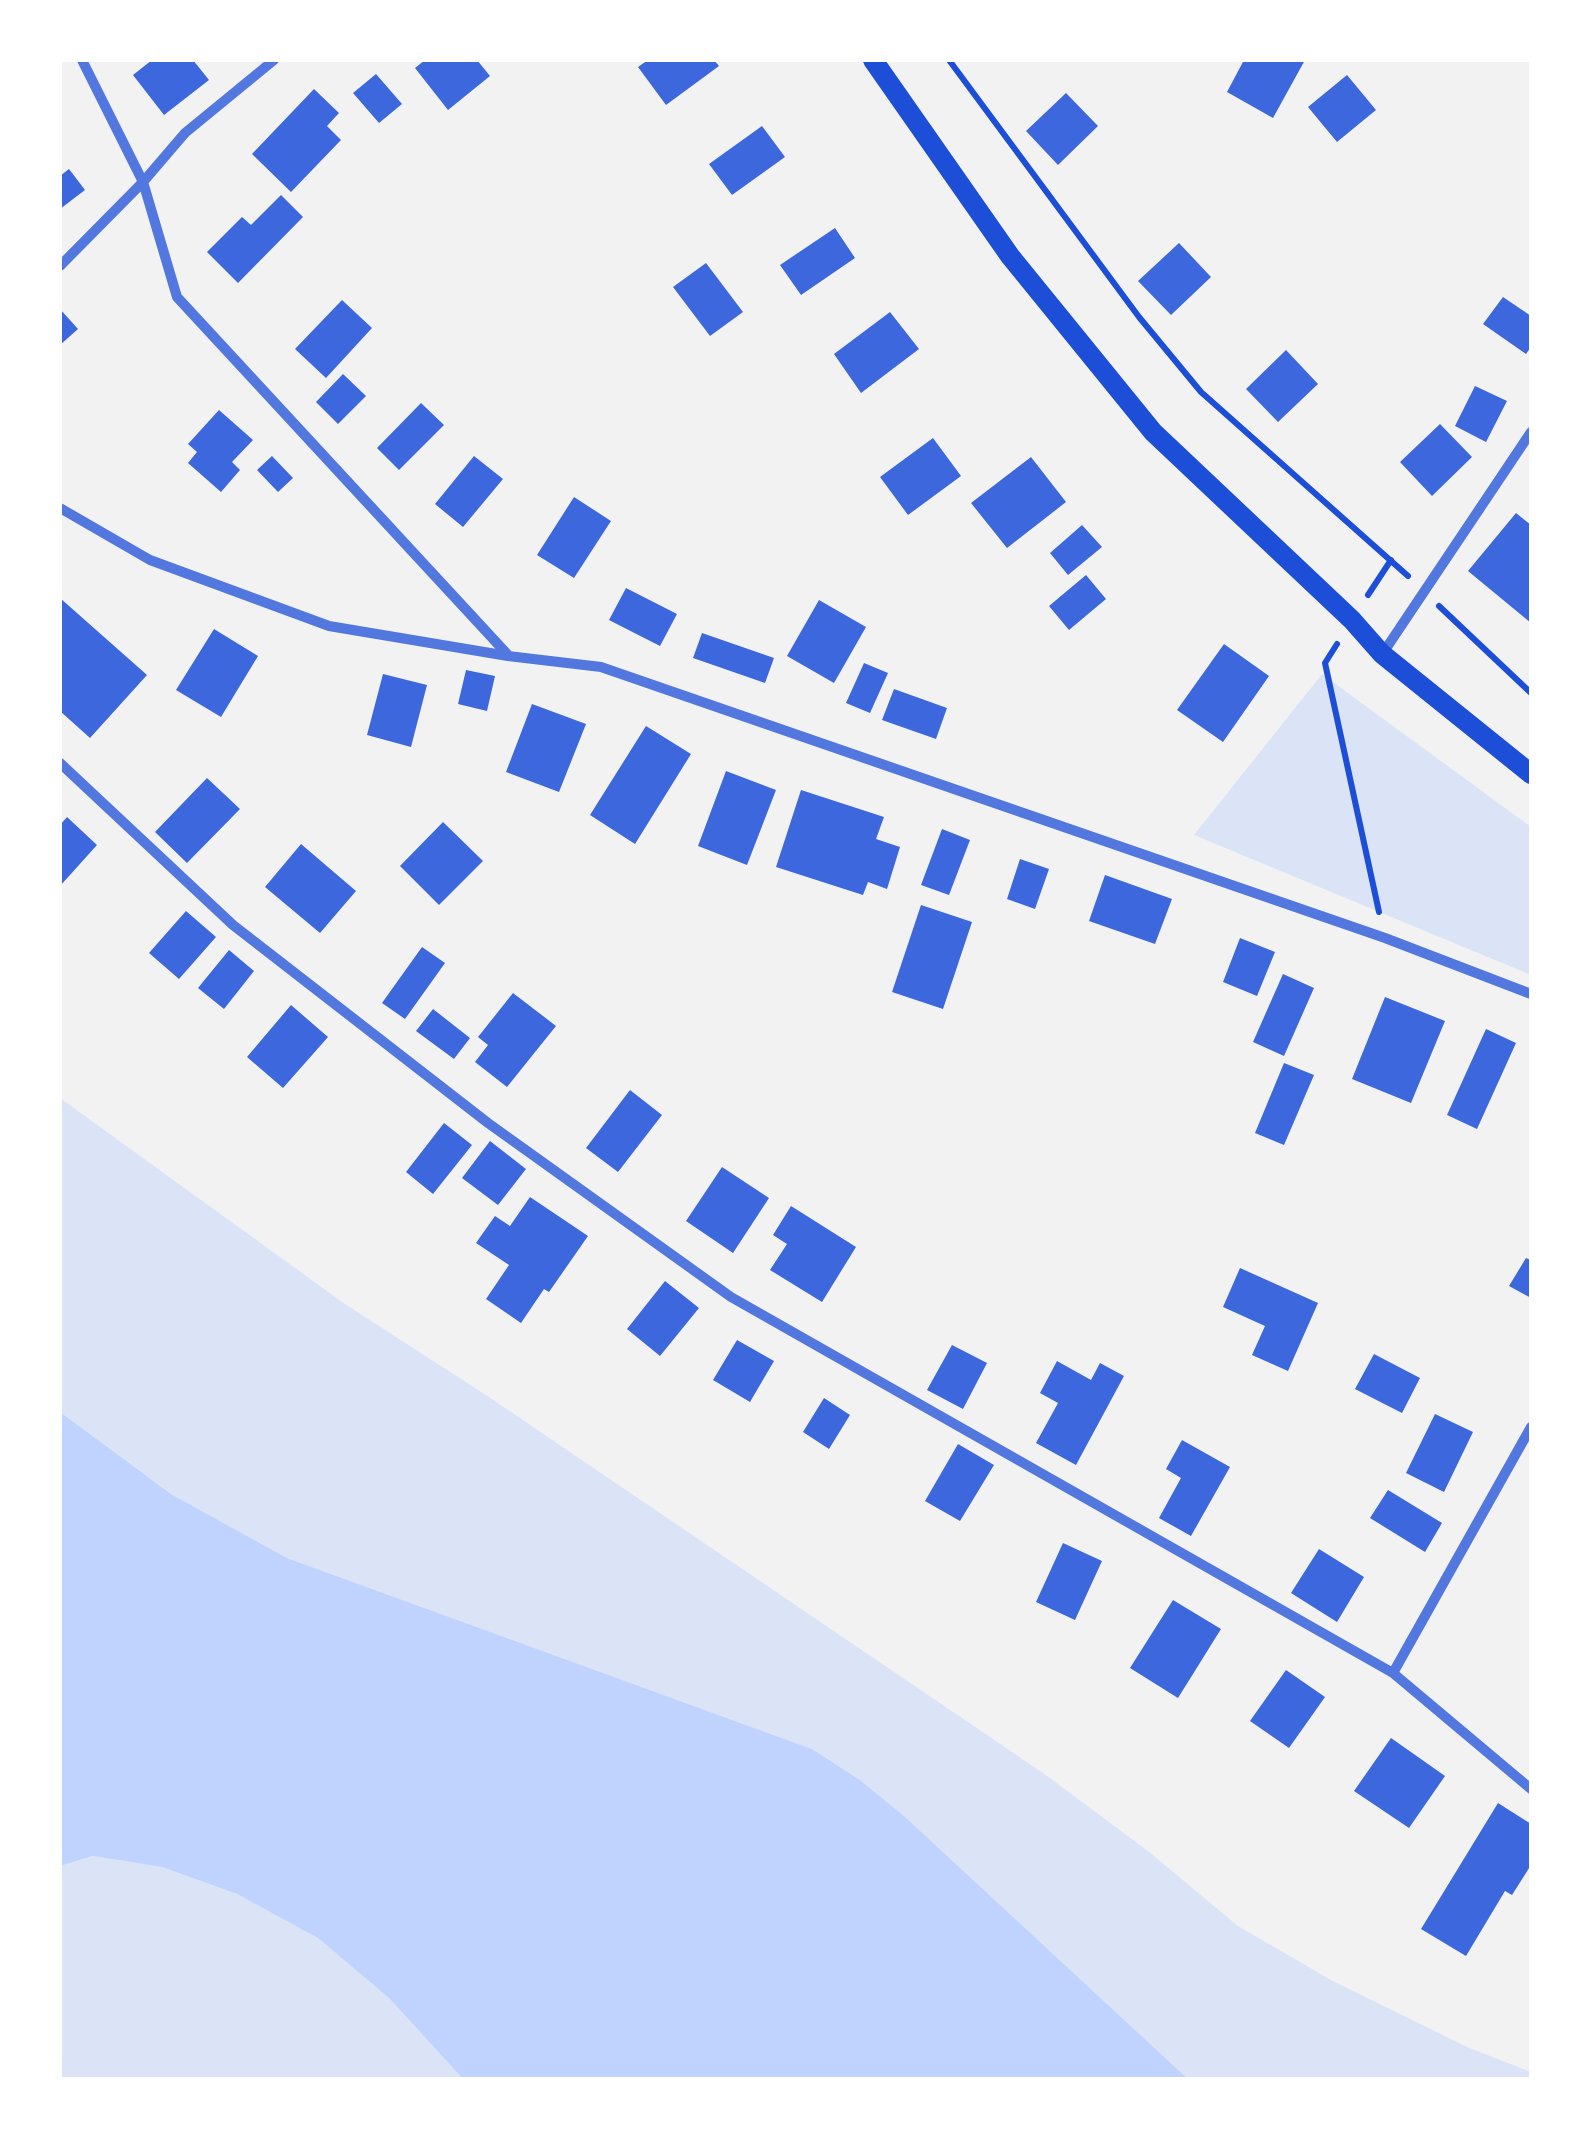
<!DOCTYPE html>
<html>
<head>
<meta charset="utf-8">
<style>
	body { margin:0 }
	#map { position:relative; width:1591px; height:2139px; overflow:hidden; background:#f2f2f2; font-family:Manrope,sans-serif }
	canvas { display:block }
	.frame { position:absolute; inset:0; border:62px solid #fff; pointer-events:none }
</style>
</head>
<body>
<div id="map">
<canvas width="1591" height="2139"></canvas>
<div class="frame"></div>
</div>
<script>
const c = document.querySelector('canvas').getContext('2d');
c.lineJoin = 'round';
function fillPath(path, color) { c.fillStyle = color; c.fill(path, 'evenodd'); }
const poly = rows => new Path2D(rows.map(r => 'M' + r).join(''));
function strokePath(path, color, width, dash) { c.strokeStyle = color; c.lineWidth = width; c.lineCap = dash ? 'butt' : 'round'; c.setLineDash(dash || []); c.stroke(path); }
fillPath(poly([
	[1322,674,1531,827,1531,975,1194,835],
	[60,1098,345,1304,489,1397,1043,1773,1148,1851,1238,1926,1331,1980,1467,2047,1531,2072,1531,2079,1188,2079,903,1815,860,1780,812,1749,287,1558,171,1494,60,1412],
	[93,1856,162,1867,237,1894,317,1937,389,1998,463,2079,60,2079,60,1866]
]), '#dbe4f7');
fillPath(poly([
	[60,1412,171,1494,287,1558,812,1749,860,1780,903,1815,1188,2079,463,2079,389,1998,318,1938,237,1894,162,1867,93,1856,60,1866]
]), '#bfd3fe');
fillPath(poly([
	[152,60,193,60,209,80,164,115,133,75],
	[425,60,477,60,490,76,448,110,415,68],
	[648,60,714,60,719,66,666,105,638,67],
	[1244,60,1305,60,1273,118,1227,92],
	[376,74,402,104,379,123,353,93],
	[1347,75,1376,110,1337,142,1308,107],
	[314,89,339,113,327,126,341,140,291,192,252,154],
	[1066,93,1098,126,1058,165,1026,131],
	[762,126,785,157,732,195,709,164],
	[69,169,85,190,60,209,60,176],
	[281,195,303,217,238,283,207,252,242,217,251,225],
	[835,228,855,258,801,295,780,265],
	[1179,243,1211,277,1171,315,1138,281],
	[706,263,743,312,710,336,673,287],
	[1503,297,1531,316,1531,347,1526,354,1483,324],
	[342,300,372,328,326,378,295,349],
	[60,309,78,329,60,345],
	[890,312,919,349,861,393,834,354],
	[1286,350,1318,384,1278,422,1246,389],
	[343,374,366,396,338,424,316,402],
	[1475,386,1507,401,1486,442,1455,426],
	[421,403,444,425,399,470,377,448],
	[219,410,253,440,232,462,240,470,221,492,188,463,197,452,188,444],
	[1440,424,1472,457,1432,496,1400,462],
	[933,438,961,476,908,515,880,477],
	[272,456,293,478,278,492,257,470],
	[474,456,503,479,463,527,435,504],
	[1031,457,1066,502,1007,548,971,503],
	[574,497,611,521,574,578,537,555],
	[1516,513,1531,525,1531,623,1468,571],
	[1082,525,1102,547,1068,575,1050,553],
	[1086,575,1106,599,1069,630,1049,606],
	[626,588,677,614,660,646,609,620],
	[60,598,147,675,90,738,60,711],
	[819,600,866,627,834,683,787,656],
	[214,629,258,656,221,717,176,690],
	[702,633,774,658,765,683,693,658],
	[1224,644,1269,676,1223,742,1177,710],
	[864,663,888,673,870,713,846,703],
	[466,670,495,676,487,711,458,704],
	[383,674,427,685,411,747,367,735],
	[894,689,947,708,936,739,882,720],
	[532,704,586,724,559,792,506,772],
	[646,726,691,754,635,844,590,815],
	[726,771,776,790,747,865,698,846],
	[207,778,240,809,187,863,155,832],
	[801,790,884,817,876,839,900,847,887,889,868,882,863,895,776,867],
	[67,817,97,845,60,886,60,825],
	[443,822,483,861,439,905,400,866],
	[942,829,970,840,949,895,921,885],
	[301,844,356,891,320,933,265,887],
	[1020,859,1049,869,1035,909,1007,899],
	[1105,875,1172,899,1155,944,1089,921],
	[921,905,972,922,943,1009,892,992],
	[186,911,216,937,179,979,149,953],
	[1240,938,1275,952,1257,996,1223,982],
	[422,947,445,963,405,1019,382,1003],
	[229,950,254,971,224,1009,198,988],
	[1283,974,1314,988,1284,1056,1253,1042],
	[513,993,556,1026,507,1087,475,1062,488,1045,478,1037],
	[1385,997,1445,1021,1411,1103,1352,1079],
	[291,1005,328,1037,283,1088,247,1057],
	[433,1009,470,1038,454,1059,416,1031],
	[1486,1029,1516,1043,1477,1129,1447,1115],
	[1284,1063,1314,1075,1284,1145,1255,1133],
	[630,1090,662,1115,618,1172,586,1148],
	[444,1123,472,1145,433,1194,406,1172],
	[490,1141,526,1169,498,1205,462,1178],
	[722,1167,769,1198,733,1253,686,1221],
	[530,1197,588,1236,549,1292,544,1289,521,1323,486,1299,509,1265,476,1243,495,1216,510,1226],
	[791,1206,856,1247,822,1302,770,1270,787,1244,773,1235],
	[1526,1258,1531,1260,1531,1298,1509,1286],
	[1240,1268,1318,1303,1288,1371,1252,1355,1265,1326,1223,1307],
	[665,1281,699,1308,660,1356,627,1329],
	[737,1340,774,1361,750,1402,713,1380],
	[952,1345,987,1363,963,1409,927,1390],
	[1374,1354,1420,1378,1402,1413,1355,1389],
	[1057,1361,1091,1380,1100,1363,1124,1376,1076,1465,1036,1443,1058,1403,1040,1393],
	[824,1398,850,1415,829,1449,803,1432],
	[1435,1414,1473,1432,1444,1492,1406,1473],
	[1182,1440,1230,1467,1191,1536,1159,1518,1181,1478,1166,1469],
	[958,1444,994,1465,960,1521,925,1501],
	[1388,1490,1442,1523,1425,1552,1370,1518],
	[1063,1543,1102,1561,1075,1620,1036,1602],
	[1319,1549,1364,1577,1337,1622,1291,1593],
	[1173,1600,1221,1629,1178,1698,1130,1668],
	[1286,1670,1325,1697,1289,1748,1250,1721],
	[1391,1738,1445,1776,1409,1828,1354,1791],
	[1498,1803,1531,1824,1531,1865,1512,1895,1505,1891,1466,1956,1421,1929]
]), '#3d67dc');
strokePath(poly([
	[949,60,1139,317,1201,392,1408,576],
	[1368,595,1391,560],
	[1439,606,1531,693],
	[1337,644,1325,663,1379,912]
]), '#1d4ed8', 6);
strokePath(poly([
	[82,60,143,182,177,297,508,655],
	[60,266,143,182,185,133,274,60],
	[60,508,150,560,329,626,508,656,601,667,1385,938,1531,994],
	[1383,653,1531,432],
	[60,763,233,925,488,1123,731,1297,1393,1673,1531,1789],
	[1393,1673,1531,1427]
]), '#5277de', 10);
strokePath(poly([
	[873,60,1010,256,1153,432,1352,620,1382,654,1531,774]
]), '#1d4ed8', 20);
</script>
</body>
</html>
